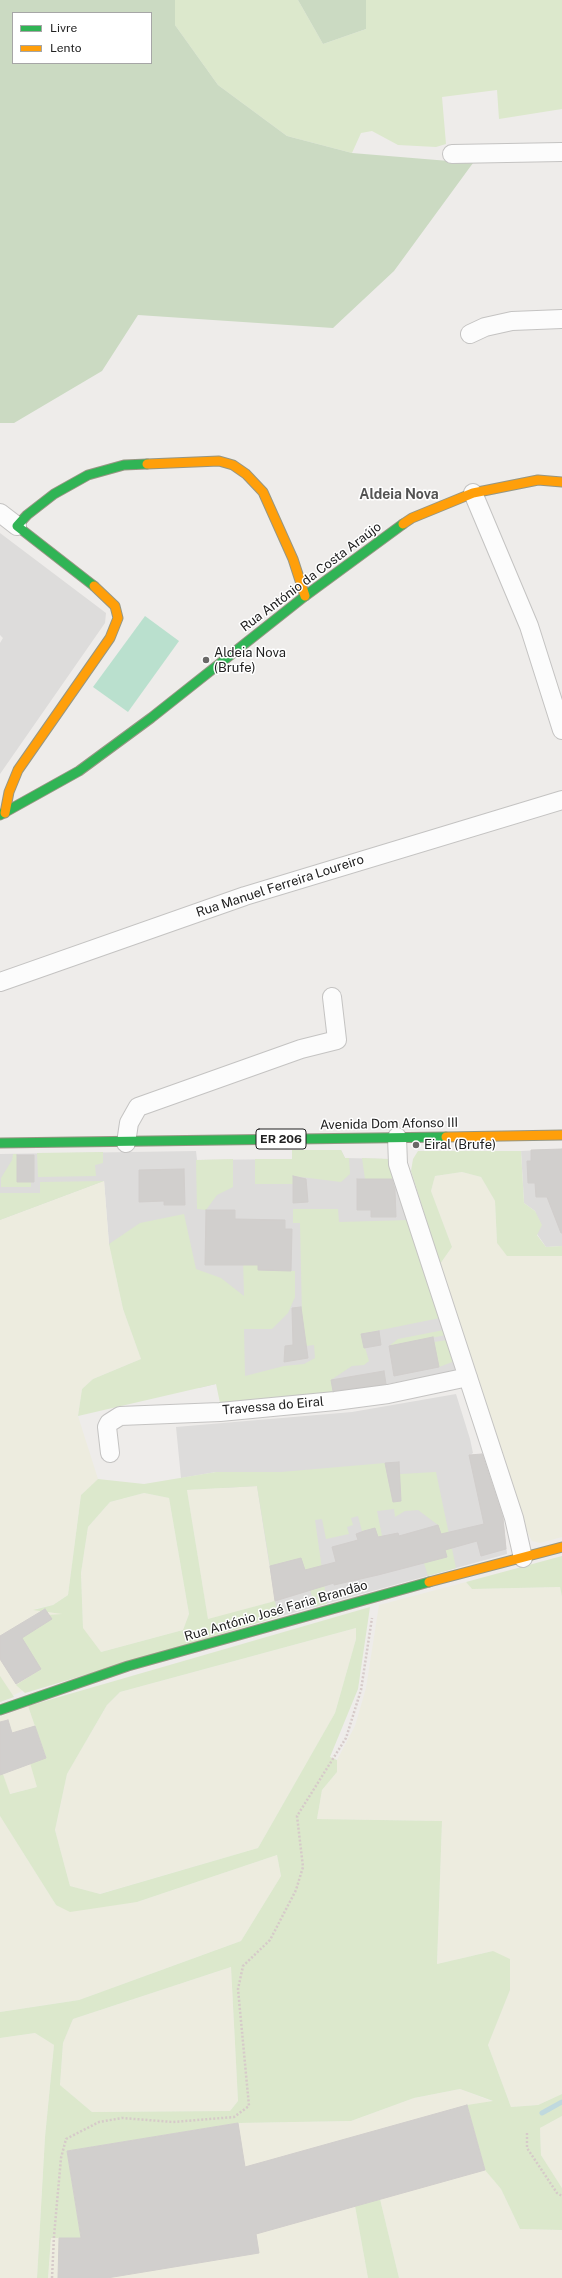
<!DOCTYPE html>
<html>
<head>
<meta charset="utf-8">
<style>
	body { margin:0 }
	#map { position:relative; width:562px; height:2278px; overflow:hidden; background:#eeecea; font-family:"Public Sans",sans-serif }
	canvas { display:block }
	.legend { position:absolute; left:12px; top:12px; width:140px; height:52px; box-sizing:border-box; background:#fff; border:1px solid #a6a6a6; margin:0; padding:5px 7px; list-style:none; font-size:12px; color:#212121 }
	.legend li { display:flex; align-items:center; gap:8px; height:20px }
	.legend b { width:20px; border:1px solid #a6a6a6 }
</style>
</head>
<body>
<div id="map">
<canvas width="562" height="2278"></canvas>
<ul class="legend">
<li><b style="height:5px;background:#30b455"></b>Livre</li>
<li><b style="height:5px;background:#ff9f0a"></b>Lento</li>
</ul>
</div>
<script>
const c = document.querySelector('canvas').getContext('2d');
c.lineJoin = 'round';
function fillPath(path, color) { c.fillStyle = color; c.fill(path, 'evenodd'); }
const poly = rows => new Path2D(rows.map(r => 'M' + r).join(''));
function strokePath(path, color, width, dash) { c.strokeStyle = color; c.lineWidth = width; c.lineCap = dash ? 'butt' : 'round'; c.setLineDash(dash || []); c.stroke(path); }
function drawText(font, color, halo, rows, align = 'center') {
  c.font = font + ' "Public Sans",sans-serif'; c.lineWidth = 3; c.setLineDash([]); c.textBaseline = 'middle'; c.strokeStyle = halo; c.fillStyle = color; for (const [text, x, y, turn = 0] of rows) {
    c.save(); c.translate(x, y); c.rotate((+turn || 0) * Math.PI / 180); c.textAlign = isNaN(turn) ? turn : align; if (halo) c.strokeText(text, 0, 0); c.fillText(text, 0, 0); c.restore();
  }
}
fillPath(poly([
	[0,533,106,613,105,623,0,774,0,643,3,638,0,635],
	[562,1149,562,1246,546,1247,537,1234,535,1211,524,1203,521,1151],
	[292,1150,341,1150,345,1158,389,1159,458,1371,333,1394,216,1384,199,1388,109,1244,104,1181,0,1220,0,1154,196,1151,197,1160,292,1159],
	[456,1394,470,1439,473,1453,470,1455,483,1454,503,1516,507,1554,278,1617,216,1472,181,1478,176,1427,352,1412]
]), '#dddcdb');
fillPath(poly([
	[462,1172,481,1177,495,1201,497,1243,507,1255,562,1256,562,1537,540,1543,532,1541,526,1530,440,1264,452,1247,431,1191,435,1176],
	[104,1181,109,1244,123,1309,141,1359,93,1379,82,1389,78,1416,98,1479,81,1495,68,1595,53,1605,35,1609,64,1614,83,1628,81,1573,88,1527,110,1502,144,1493,169,1498,189,1614,183,1630,101,1652,0,1702,0,1220],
	[257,1486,275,1601,208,1620,187,1490],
	[466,1582,472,1589,560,1587,562,1597,562,2094,538,2105,511,2107,488,2045,510,1990,493,1951,437,1964,442,1821,317,1819,322,1790,337,1772,337,1760,355,1726,366,1688,379,1605],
	[356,1628,356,1639,335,1713,258,1848,99,1894,70,1886,55,1830,67,1774,107,1705,120,1692],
	[28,1706,46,1758,37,1787,9,1794,3,1774,0,1775,0,1717],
	[0,1816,56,1905,137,1902,277,1855,281,1876,241,1941,79,2000,0,2012],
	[231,1967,238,2101,230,2111,92,2112,60,2085,63,2043,73,2019],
	[35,2033,54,2045,45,2137,37,2278,0,2278,0,2038],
	[460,2089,494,2102,467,2105,485,2169,501,2189,520,2229,562,2230,562,2278,399,2278,380,2199,355,2206,368,2278,48,2278,51,2238,81,2238,67,2151,238,2123,351,2121,414,2098],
	[562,2116,562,2188,541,2155,540,2128]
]), '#edecdf');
fillPath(poly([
	[175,0,298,0,323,44,366,29,366,0,562,0,562,109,499,119,497,90,442,97,446,144,436,147,398,145,372,131,361,133,352,153,287,136,218,85,175,25],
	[292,1150,341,1150,345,1158,349,1158,350,1174,341,1182,293,1176,293,1184,255,1184,255,1159,292,1159],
	[418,1151,521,1151,524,1203,535,1211,542,1225,537,1235,546,1247,562,1246,562,1256,507,1256,497,1243,495,1201,481,1177,462,1172,435,1176,431,1191,452,1247,440,1264,411,1171,413,1159],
	[103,1152,103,1163,95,1165,96,1176,38,1177,37,1153],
	[13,1154,17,1154,17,1182,31,1182,31,1187,1,1187,1,1178,12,1160],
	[362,1158,389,1159,395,1179,365,1179],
	[233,1159,233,1187,217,1195,206,1210,197,1209,196,1160],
	[104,1181,0,1220,0,1193,40,1193,40,1182],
	[293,1209,338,1209,339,1222,409,1220,440,1318,361,1334,369,1361,364,1365,352,1366,331,1380,333,1394,220,1403,216,1384,78,1416,82,1389,93,1379,141,1359,123,1309,109,1244,140,1223,184,1214,196,1269,221,1278,244,1296,243,1258,258,1258,258,1270,295,1271,295,1297,288,1313,272,1329,244,1329,245,1376,284,1366,304,1364,315,1358,314,1345,306,1346,302,1316,300,1223,293,1223],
	[444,1330,446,1335,389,1346,398,1339],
	[447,1340,455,1361,439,1367,434,1342],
	[385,1463,389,1484,400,1482,400,1474,436,1472,456,1568,428,1576,424,1563,447,1556,438,1525,418,1510,405,1511,395,1517,394,1509,377,1511,382,1536,378,1537,375,1528,362,1531,358,1516,351,1518,353,1525,347,1527,349,1534,326,1539,322,1519,315,1520,327,1604,315,1607,301,1558,270,1566,257,1486,187,1490,208,1619,275,1601,278,1617,25,1693,16,1685,41,1669,21,1638,40,1627,33,1616,62,1614,33,1610,53,1605,68,1595,81,1495,98,1479,144,1484,216,1472,281,1472],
	[144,1493,169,1498,189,1614,183,1630,101,1652,83,1628,81,1573,88,1527,110,1502],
	[562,1556,562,1597,560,1587,472,1589,466,1582],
	[370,1607,358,1689,330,1757,337,1760,337,1772,322,1790,317,1819,442,1821,437,1964,493,1951,510,1959,510,1990,488,2045,511,2107,538,2105,562,2094,562,2116,540,2128,541,2155,562,2188,562,2230,520,2229,501,2189,485,2170,467,2105,493,2101,460,2089,414,2098,351,2121,238,2123,67,2151,81,2238,51,2238,48,2278,37,2278,45,2137,54,2045,35,2033,0,2038,0,2012,79,2000,241,1941,281,1876,277,1855,137,1902,70,1912,56,1905,0,1816,0,1775,3,1774,10,1794,37,1787,30,1763,46,1758,28,1706],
	[356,1628,356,1639,335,1713,258,1848,100,1894,70,1886,55,1830,67,1774,107,1705,120,1692],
	[231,1967,238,2101,230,2111,92,2112,60,2085,63,2043,73,2019],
	[0,1676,14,1697,0,1702],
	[380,2199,399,2278,368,2278,355,2206]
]), '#dce8cc');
fillPath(poly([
	[0,0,175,0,175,25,218,85,287,136,352,153,473,163,394,271,333,328,138,315,102,371,14,423,0,423],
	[13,13,151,13,151,63,13,63],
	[298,0,366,0,366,29,323,44]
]), '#cbdac2');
fillPath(poly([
	[145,616,179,641,128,712,93,687]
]), '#bae0ce');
strokePath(poly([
	[542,2113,562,2102]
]), '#c0d9de', 5);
const building = poly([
	[562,1149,562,1233,561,1233,547,1197,536,1197,535,1183,528,1183,527,1161,531,1161,531,1150,562,1149],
	[17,1155,34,1155,34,1182,17,1182,17,1155],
	[184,1169,185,1205,164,1205,164,1201,139,1202,139,1170,184,1169],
	[293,1176,306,1179,308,1202,293,1203,293,1176],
	[357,1179,392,1179,395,1190,396,1217,371,1217,371,1210,357,1210,357,1179],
	[206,1210,235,1210,235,1219,285,1220,285,1229,292,1229,291,1271,258,1270,258,1265,205,1265,206,1210],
	[301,1307,308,1358,284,1362,285,1346,293,1345,292,1308,301,1307],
	[379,1331,381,1345,364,1348,361,1334,379,1331],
	[433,1337,439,1367,394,1376,389,1346,433,1337],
	[384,1371,386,1384,333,1391,331,1380,384,1371],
	[482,1454,503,1518,506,1549,481,1556,477,1541,445,1550,447,1557,378,1575,334,1585,334,1583,275,1601,270,1566,301,1558,305,1570,336,1562,332,1547,358,1540,356,1534,364,1531,375,1528,378,1537,398,1533,399,1536,438,1525,441,1534,484,1524,469,1455,482,1454],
	[399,1462,401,1501,393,1502,385,1463,399,1462],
	[45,1609,52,1619,22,1638,41,1669,16,1684,0,1659,0,1636,45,1609],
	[8,1720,12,1733,35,1726,46,1758,0,1775,0,1722,8,1720],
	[467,2105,485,2170,256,2234,259,2253,107,2278,58,2278,59,2238,81,2238,67,2151,238,2123,245,2167,467,2105]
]);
fillPath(building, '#d1cfcd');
strokePath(building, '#d1cecc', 1);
const street = poly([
	[452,154,562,152],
	[470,334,485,327,512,321,562,319],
	[473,493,529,626,562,730],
	[0,513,17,526],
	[0,982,245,896,562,800],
	[397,1137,398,1164,514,1518,523,1558],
	[126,1143,129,1123,138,1107,301,1049,337,1040,332,997],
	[110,1453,107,1427,109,1423,120,1416,220,1412,335,1401,388,1394,468,1377]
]);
const fast = poly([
	[94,586,17,526,27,515,54,494,88,475,124,465,147,464],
	[0,815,79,771,151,718,305,596,403,524],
	[0,1143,446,1137],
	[0,1710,128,1666,429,1582]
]);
const slow = poly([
	[147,464,219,461,233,465,246,474,263,492,293,559,305,596],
	[403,524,412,518,473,493,538,480,562,482],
	[5,813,9,792,18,770,110,638,118,618,115,606,94,586],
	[446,1137,562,1135],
	[429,1582,562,1547]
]);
strokePath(street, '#c4c3c2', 20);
strokePath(fast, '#969683', 11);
strokePath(slow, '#969683', 11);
strokePath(poly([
	[527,2133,527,2148,557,2193,562,2196],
	[52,2278,54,2236,61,2158,66,2139,99,2122,122,2118,173,2122,234,2117,249,2106,238,1989,243,1966,270,1940,296,1890,303,1867,297,1816,346,1738,361,1690,372,1618]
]), '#d6cac9', 2.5, [2, 2]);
strokePath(street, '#fcfcfc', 18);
strokePath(fast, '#30b455', 9);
strokePath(slow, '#ff9f0a', 9);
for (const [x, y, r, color] of [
	[206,660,4,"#696867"],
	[416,1145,4,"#696867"]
]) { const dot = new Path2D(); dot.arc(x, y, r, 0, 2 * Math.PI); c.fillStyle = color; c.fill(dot); strokePath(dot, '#fff', 1.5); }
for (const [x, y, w] of [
	[281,1139,50]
]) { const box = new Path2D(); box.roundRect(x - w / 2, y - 10, w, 20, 3); c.fillStyle = '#fff'; c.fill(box); strokePath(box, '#212121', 1); }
drawText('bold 12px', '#212121', null, [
	["ER 206",281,1139]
]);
drawText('13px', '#212121', '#fff', [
	["Rua António da Costa Araújo",311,577,-37],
	["Rua Manuel Ferreira Loureiro",280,886,-18],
	["Avenida Dom Afonso III",389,1124,-1],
	["Travessa do Eiral",273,1406,-5],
	["Rua António José Faria Brandão",276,1611,-16]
]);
drawText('13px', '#212121', '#fff', [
	["Aldeia Nova",214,653],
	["(Brufe)",214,668],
	["Eiral (Brufe)",424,1145]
], 'left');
drawText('bold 14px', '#545454', '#fff', [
	["Aldeia Nova",399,495]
]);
</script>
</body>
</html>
